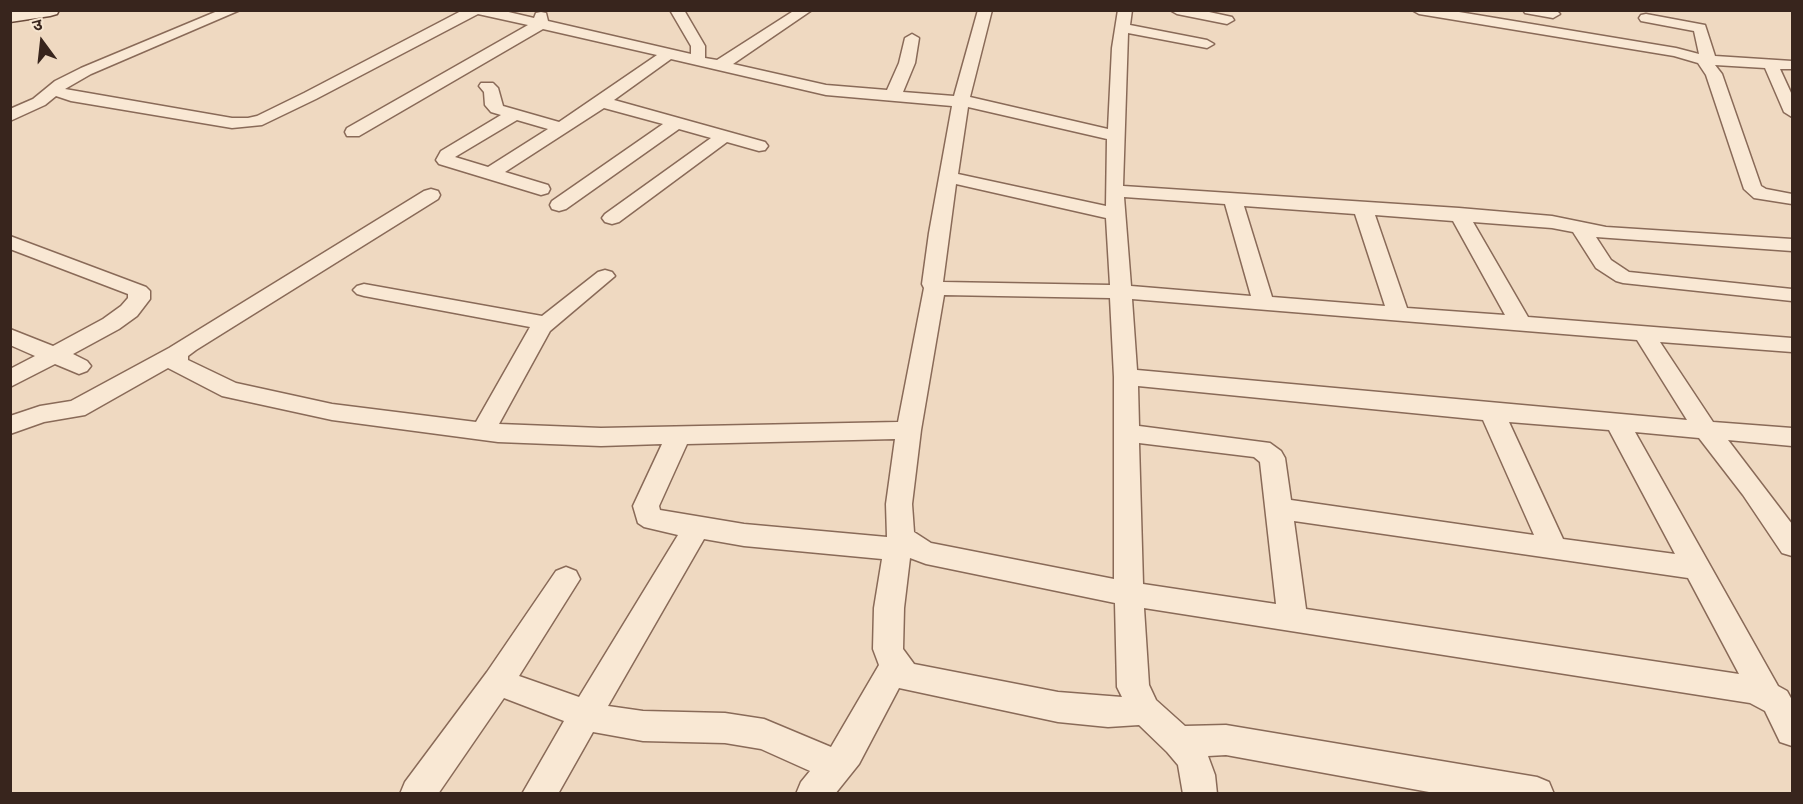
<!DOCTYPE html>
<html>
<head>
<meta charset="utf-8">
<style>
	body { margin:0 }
	#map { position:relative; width:1803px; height:804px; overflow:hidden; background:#efd9c1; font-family:"PT Serif","Noto Sans Devanagari",serif }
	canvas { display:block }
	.frame { position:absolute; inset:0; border:12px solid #38251d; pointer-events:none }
	.north { position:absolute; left:12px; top:12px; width:60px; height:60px; -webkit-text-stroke:4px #f6e5d0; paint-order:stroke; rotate:345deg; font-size:16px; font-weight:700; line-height:24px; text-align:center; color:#38251d }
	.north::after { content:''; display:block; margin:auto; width:21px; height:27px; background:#38251d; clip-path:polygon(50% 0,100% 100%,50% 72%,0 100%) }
</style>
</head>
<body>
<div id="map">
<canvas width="1803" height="804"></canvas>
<div class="frame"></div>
<div class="north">उ</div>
</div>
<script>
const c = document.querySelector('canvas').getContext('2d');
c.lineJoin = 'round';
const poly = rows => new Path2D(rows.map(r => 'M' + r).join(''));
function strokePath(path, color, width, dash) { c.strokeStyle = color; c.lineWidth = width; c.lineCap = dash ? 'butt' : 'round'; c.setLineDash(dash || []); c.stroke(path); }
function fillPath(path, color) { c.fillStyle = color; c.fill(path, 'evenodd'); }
const minor = poly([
	[220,10,240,10,91,74,65,89,232,118,248,118,257,116,304,93,463,10,500,10,534,18,536,13,541,12,546,13,548,21,691,54,691,46,670,10,684,10,705,46,705,58,717,60,795,10,812,10,733,64,826,85,887,90,899,63,905,38,912,34,919,38,915,63,903,92,954,96,978,10,992,10,970,97,1108,129,1112,48,1118,10,1132,10,1130,25,1207,40,1214,44,1207,48,1128,33,1123,186,1459,208,1552,216,1606,227,1792,239,1792,251,1596,237,1611,260,1629,272,1792,289,1792,301,1623,283,1616,281,1596,268,1573,232,1552,228,1473,222,1528,317,1792,338,1792,352,1660,342,1713,422,1792,428,1792,446,1728,440,1792,524,1792,556,1782,553,1743,495,1699,438,1635,432,1778,686,1787,691,1792,700,1792,746,1780,742,1765,711,1750,703,1144,608,1149,685,1156,700,1185,726,1226,725,1537,777,1549,782,1554,794,1440,794,1226,755,1208,756,1215,775,1217,794,1183,794,1178,765,1167,752,1139,725,1108,727,1058,722,899,688,859,764,835,794,796,794,801,782,810,771,761,749,725,743,643,741,593,732,558,794,522,794,564,721,504,698,438,794,400,794,405,782,487,672,556,571,566,567,576,571,580,579,519,676,579,697,678,535,644,527,638,523,633,506,662,444,601,446,498,442,332,420,222,396,168,368,85,415,44,422,10,434,10,416,40,406,71,401,169,348,424,191,431,189,438,191,440,195,438,199,196,350,188,356,188,360,236,383,332,404,476,422,530,327,364,296,357,294,353,290,357,286,364,284,542,316,598,272,605,270,612,272,615,276,550,331,499,424,601,428,898,422,924,288,922,284,929,233,952,106,826,95,671,59,614,100,765,142,768,146,765,150,759,151,727,142,619,222,612,224,605,222,602,218,605,214,711,138,679,129,566,209,559,211,552,209,550,205,552,201,663,124,604,108,505,172,548,185,550,189,548,193,541,195,439,164,436,160,441,151,501,115,491,112,485,105,484,92,479,86,481,83,493,83,498,88,503,106,559,122,657,55,543,29,359,136,347,136,345,132,347,128,528,25,478,14,316,99,262,125,232,128,71,101,56,96,45,105,10,121,10,109,33,99,55,81,81,68,220,10],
	[968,107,1107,139,1106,206,958,174,968,107],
	[517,120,548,129,488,167,455,157,517,120],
	[956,184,1106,218,1110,285,943,282,956,184],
	[1124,197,1225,204,1251,296,1131,286,1124,197],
	[1244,206,1355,214,1385,306,1272,297,1244,206],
	[1375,215,1453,221,1505,315,1407,308,1375,215],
	[944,295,1110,298,1114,377,1114,579,931,543,914,532,912,504,921,430,944,295],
	[1132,299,1637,340,1687,420,1137,370,1132,299],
	[1138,386,1483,420,1534,535,1291,500,1285,458,1281,451,1270,443,1139,426,1138,386],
	[1509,422,1609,430,1675,554,1563,539,1509,422],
	[895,439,886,504,887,537,744,524,660,510,659,506,687,444,895,439],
	[1139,443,1254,457,1260,462,1276,604,1143,584,1139,443],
	[1294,521,1688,578,1739,674,1306,609,1294,521],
	[704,539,744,546,882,559,874,608,873,649,879,665,831,747,764,719,725,713,643,711,608,706,704,539],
	[910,558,926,564,1115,603,1117,687,1122,697,1058,692,914,664,903,649,904,608,910,558],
	[1170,10,1200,10,1232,17,1234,20,1227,24,1177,14,1170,10],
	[1412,10,1447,10,1676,48,1699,54,1694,31,1641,21,1639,18,1641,15,1646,14,1705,25,1715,56,1792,61,1792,69,1780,69,1792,95,1792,117,1784,112,1765,68,1715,65,1722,74,1761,186,1766,189,1792,194,1792,204,1754,198,1744,189,1706,75,1698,63,1674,56,1419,14,1412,10],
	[1523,10,1556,10,1560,14,1553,18,1525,13,1523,10],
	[10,236,146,287,150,291,150,299,137,316,119,329,73,354,87,361,91,366,87,371,79,374,55,364,10,387,10,369,35,356,10,345,10,329,53,346,103,319,121,306,128,298,128,294,10,249,10,236]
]);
const secondary = poly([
	[10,10,59,10,57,14,50,16,10,22,10,10]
]);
strokePath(minor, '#896a58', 3);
strokePath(secondary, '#6a4b3b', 3);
fillPath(minor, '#f9e8d4');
fillPath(secondary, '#f9e8d4');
</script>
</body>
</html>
